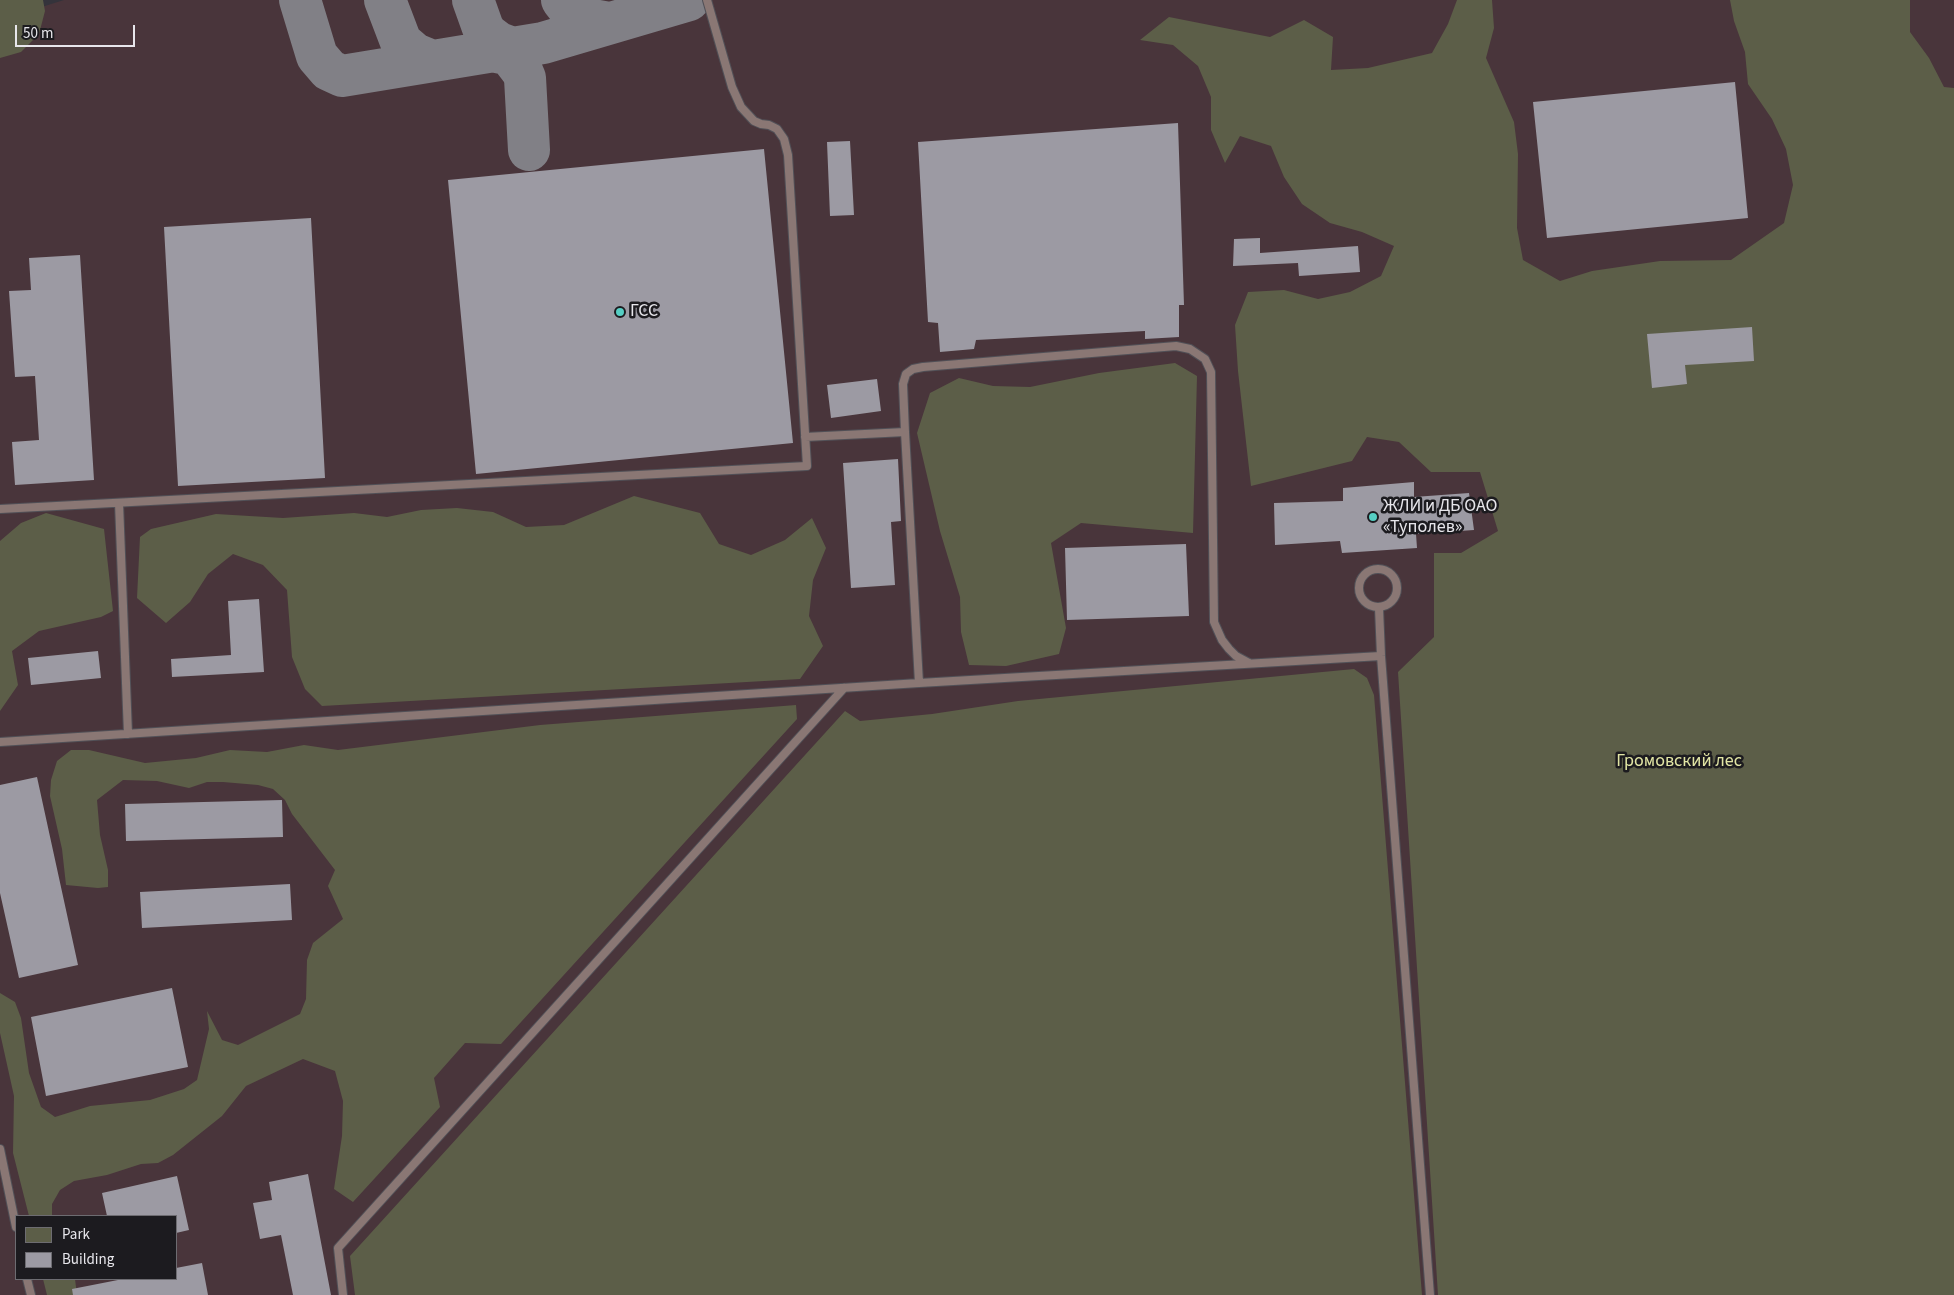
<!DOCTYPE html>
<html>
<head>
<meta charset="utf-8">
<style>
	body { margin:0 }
	#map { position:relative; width:1954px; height:1295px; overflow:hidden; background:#34333b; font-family:"Source Sans 3",sans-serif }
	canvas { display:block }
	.legend { position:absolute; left:15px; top:1215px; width:162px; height:65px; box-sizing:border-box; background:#1c1b1f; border:1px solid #6d6c71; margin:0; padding:6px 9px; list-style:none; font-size:15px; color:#e7e6eb }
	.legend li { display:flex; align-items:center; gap:10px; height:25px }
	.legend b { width:25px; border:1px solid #6d6c71 }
	.scale { position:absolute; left:15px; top:25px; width:120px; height:22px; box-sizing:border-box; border:2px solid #e7e6eb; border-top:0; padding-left:6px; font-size:15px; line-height:18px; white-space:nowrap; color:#e7e6eb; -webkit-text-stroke:4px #1c1b1f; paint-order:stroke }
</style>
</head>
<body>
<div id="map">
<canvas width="1954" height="1295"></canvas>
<ul class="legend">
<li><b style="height:14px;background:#5c5e48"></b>Park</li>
<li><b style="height:14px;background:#9c9aa3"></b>Building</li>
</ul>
<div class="scale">50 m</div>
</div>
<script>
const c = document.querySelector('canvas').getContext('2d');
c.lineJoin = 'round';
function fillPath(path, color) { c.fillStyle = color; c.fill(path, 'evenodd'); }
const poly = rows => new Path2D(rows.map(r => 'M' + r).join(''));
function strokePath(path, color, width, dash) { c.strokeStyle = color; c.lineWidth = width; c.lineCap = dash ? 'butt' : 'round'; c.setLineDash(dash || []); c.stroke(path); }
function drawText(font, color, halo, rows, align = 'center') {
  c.font = font + ' "Source Sans 3",sans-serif'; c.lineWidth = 5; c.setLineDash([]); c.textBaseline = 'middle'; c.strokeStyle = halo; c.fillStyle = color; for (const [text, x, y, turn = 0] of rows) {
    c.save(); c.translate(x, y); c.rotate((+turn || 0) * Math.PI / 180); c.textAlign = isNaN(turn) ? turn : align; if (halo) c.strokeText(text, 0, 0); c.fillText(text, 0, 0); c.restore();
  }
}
fillPath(poly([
	[64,0,1954,0,1954,1295,0,1295,0,20],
	[16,1216,176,1216,176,1279,16,1279]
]), '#49353b');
fillPath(poly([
	[0,0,43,0,45,11,39,34,21,52,0,58],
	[1457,0,1492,0,1494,28,1486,58,1514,122,1518,154,1517,228,1523,260,1560,281,1592,271,1660,261,1731,260,1784,223,1793,185,1786,149,1772,119,1748,84,1745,52,1734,21,1730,0,1910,0,1910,32,1929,58,1944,87,1954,88,1954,1295,1438,1295,1398,672,1434,637,1434,553,1461,553,1498,531,1480,472,1431,472,1399,442,1367,437,1352,461,1251,486,1238,371,1235,325,1248,292,1284,290,1318,299,1350,292,1381,276,1394,246,1362,232,1330,223,1302,204,1284,177,1271,146,1240,136,1225,163,1211,130,1211,97,1198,66,1173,45,1140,40,1169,17,1270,37,1304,20,1333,37,1331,70,1368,68,1432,53,1448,24],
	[1175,363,1197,376,1193,533,1081,523,1051,543,1066,628,1059,654,1006,666,969,665,961,632,960,597,940,531,917,433,930,393,959,378,993,386,1030,387,1099,373],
	[634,496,700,513,719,544,751,555,785,540,812,518,826,548,813,580,809,616,823,646,800,679,322,706,305,689,292,657,287,590,263,565,233,554,208,574,190,602,166,623,137,598,140,537,151,529,216,514,283,518,354,513,387,517,421,510,457,508,493,512,526,527,564,525],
	[46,513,104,529,113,611,101,617,39,631,12,651,18,685,0,711,0,541,21,523],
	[1354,669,1367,678,1374,695,1422,1295,355,1295,350,1256,845,711,860,721,932,714,1018,701],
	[796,705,797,719,501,1044,465,1043,434,1078,440,1107,353,1202,334,1189,342,1136,343,1101,335,1071,303,1059,246,1086,222,1116,173,1155,158,1163,141,1164,107,1175,74,1181,60,1190,52,1204,52,1216,29,1216,13,1153,14,1096,0,1033,0,993,15,1002,21,1018,29,1073,41,1107,55,1117,90,1106,150,1100,184,1089,197,1080,209,1029,207,1011,222,1040,238,1045,300,1014,306,999,307,960,313,943,343,919,328,886,335,870,292,814,285,800,273,789,258,785,223,782,207,782,189,788,157,781,123,780,97,800,100,835,108,870,108,887,98,888,66,885,62,849,50,796,51,780,57,761,71,750,89,750,145,763,196,758,230,750,267,752,304,745,338,750,540,725],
	[43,1279,75,1279,77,1295,47,1295]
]), '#5c5e48');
strokePath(poly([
	[300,0,317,56,329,70,342,76,543,43,689,0],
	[385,0,401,42,415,54,432,61],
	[473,0,483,28,487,34,499,43,515,49],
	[562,0,569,9,582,18,609,23],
	[496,52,506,54,512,58,522,71,525,78,529,150]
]), '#818086', 42);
fillPath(poly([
	[1735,82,1748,218,1547,238,1533,102],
	[1178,123,1184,305,1179,305,1179,337,1145,339,1145,331,976,340,974,349,940,352,938,323,928,322,918,142],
	[850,141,854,215,830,216,827,142],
	[764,149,793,443,476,474,448,180],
	[311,218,325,478,178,486,164,227],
	[1260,238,1260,253,1358,246,1360,272,1299,276,1298,263,1233,266,1234,239],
	[80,255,94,480,15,485,12,442,39,440,35,376,15,377,9,291,31,290,29,258],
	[1752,327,1754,361,1685,365,1687,384,1652,388,1647,334],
	[877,379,881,411,831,418,827,385],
	[898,459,901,521,891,522,895,585,851,588,843,463],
	[1414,482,1414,497,1469,493,1474,530,1416,534,1417,548,1342,553,1340,541,1275,545,1274,503,1343,501,1343,488],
	[1186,544,1189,616,1067,620,1065,548],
	[259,599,264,672,172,677,171,659,231,655,228,601],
	[98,651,101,678,31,685,28,658],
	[37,777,78,965,19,978,0,893,0,785],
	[282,800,283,837,126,841,125,804],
	[290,884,292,920,142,928,140,892],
	[172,988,188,1067,46,1096,31,1017],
	[308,1174,331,1295,293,1295,281,1235,260,1239,253,1203,272,1200,269,1182],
	[177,1176,189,1230,176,1233,176,1216,107,1216,102,1193],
	[202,1263,208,1295,73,1295,72,1289,123,1279,176,1279,176,1268]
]), '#9c9aa3');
const lane = poly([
	[805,437,905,432],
	[119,503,128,734],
	[0,509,807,466,788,155,784,139,777,129,769,125,761,124,754,121,741,107,732,87,707,0],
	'1359 588a19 19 0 1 1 38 0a19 19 0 1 1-38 0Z',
	[1379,608,1381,656,1430,1295],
	[919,683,905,432,903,384,906,374,913,369,923,367,1176,346,1190,349,1205,359,1211,372,1214,622,1222,640,1229,649,1236,656,1249,663],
	[0,742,919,683,1381,656],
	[0,1149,16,1227],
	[27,1279,31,1295],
	[343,1295,338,1248,844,688]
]);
strokePath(lane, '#515057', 10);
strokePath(lane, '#8a7774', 8);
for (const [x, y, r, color] of [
	[620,312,5,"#56cec3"],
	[1373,517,5,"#56cec3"]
]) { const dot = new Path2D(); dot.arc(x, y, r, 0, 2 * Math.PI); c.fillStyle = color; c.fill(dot); strokePath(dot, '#1c1b1f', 2); }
drawText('18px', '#e7e6eb', '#1c1b1f', [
	["ГСС",630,312],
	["ЖЛИ и ДБ ОАО",1383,507],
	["«Туполев»",1383,528]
], 'left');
drawText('18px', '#e1e5a4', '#1c1b1f', [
	["Громовский лес",1679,762]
]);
</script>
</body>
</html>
